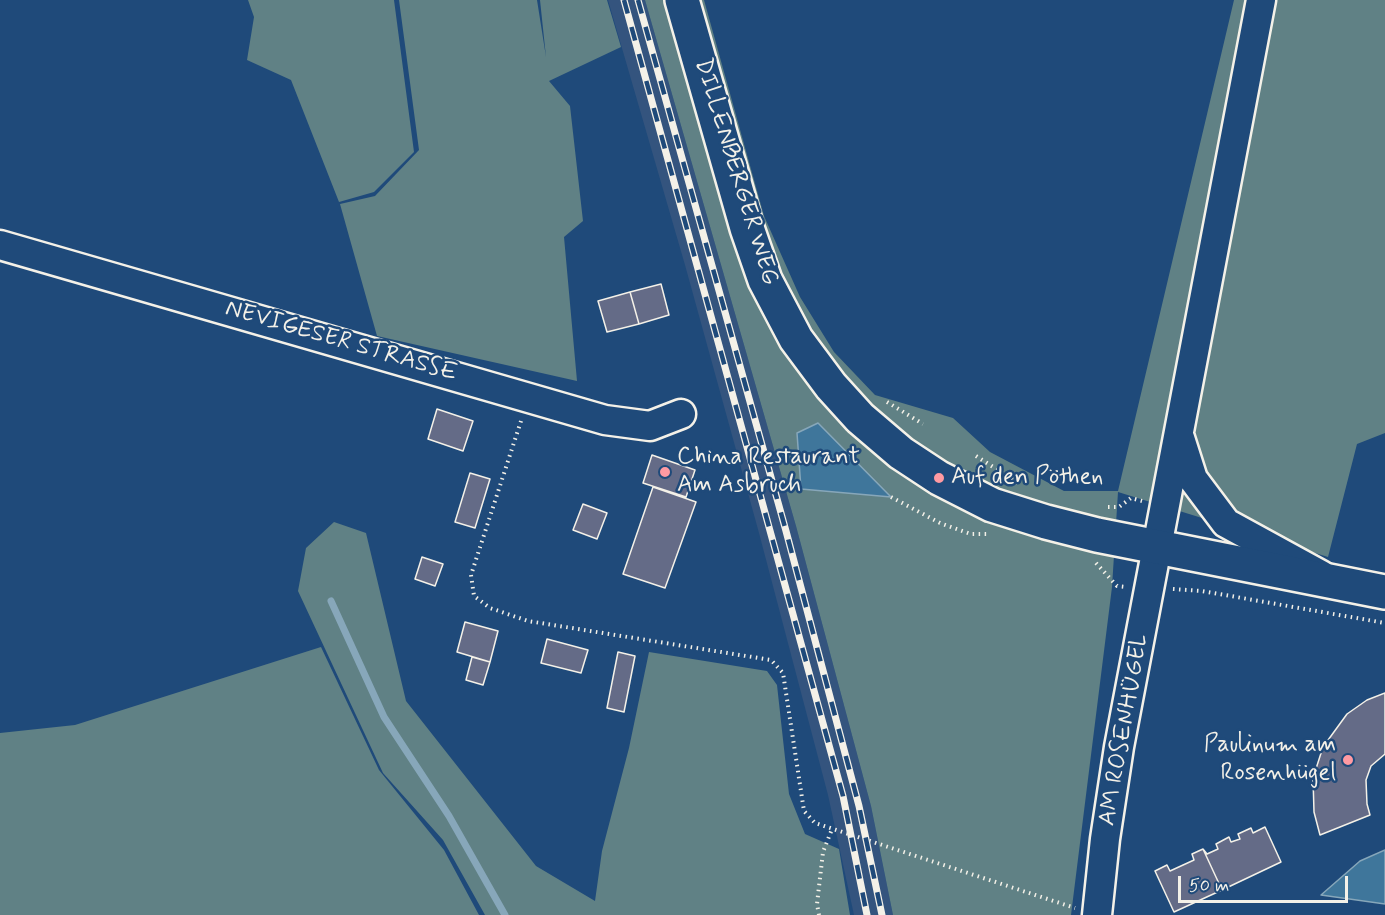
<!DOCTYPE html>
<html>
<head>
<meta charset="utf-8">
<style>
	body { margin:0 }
	#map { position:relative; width:1385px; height:915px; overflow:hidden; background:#1f4a7a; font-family:Mynerve,sans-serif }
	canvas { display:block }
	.scale { position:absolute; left:1178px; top:876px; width:170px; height:27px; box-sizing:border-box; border:3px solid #f4f1e8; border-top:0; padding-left:8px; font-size:18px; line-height:21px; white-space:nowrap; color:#f4f1e8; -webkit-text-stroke:4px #1f4a7a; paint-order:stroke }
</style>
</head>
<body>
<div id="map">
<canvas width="1385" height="915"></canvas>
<div class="scale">50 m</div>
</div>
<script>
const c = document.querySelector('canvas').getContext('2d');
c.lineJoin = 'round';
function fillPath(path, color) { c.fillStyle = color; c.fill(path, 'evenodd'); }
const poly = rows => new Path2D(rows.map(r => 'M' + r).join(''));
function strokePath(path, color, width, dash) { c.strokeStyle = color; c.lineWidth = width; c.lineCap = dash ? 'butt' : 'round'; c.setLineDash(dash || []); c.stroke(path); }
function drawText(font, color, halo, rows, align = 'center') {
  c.font = font + ' Mynerve,sans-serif'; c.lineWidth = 5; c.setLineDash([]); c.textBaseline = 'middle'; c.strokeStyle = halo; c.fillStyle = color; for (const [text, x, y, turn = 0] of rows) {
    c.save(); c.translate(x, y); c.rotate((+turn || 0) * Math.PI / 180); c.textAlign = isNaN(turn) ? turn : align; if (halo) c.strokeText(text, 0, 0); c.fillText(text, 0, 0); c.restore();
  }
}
fillPath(poly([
	[608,0,645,0,796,526,871,806,893,915,854,915,828,795,759,533,685,265]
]), '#34547e');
fillPath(poly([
	[248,0,394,0,414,152,374,192,339,202,291,80,247,60,254,17],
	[399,0,537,0,546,57,540,0,607,0,621,47,549,81,570,106,583,221,564,237,577,381,377,336,340,204,375,196,419,150],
	[645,0,704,0,764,216,800,297,834,352,875,395,953,418,990,452,1064,491,1118,491,1234,0,1385,0,1385,433,1357,444,1328,557,1118,492,1112,587,1071,915,893,915,871,806,796,526],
	[334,522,366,533,406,701,536,866,595,901,602,851,629,748,649,652,767,671,777,685,789,794,805,834,839,849,850,915,485,915,443,840,383,773,298,591,306,548],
	[321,647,379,770,444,850,479,915,0,915,0,733,75,725]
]), '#608185');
const water = poly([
	[818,423,891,497,801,489,797,433,818,423],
	[1385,850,1385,904,1321,895,1360,861,1385,850]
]);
fillPath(water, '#3f769b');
strokePath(water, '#87a7ba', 1.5);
strokePath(poly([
	[331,601,384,717,449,816,505,915]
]), '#87a7ba', 7);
const building = poly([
	[661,284,669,315,639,324,630,292,661,284],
	[630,292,639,324,607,332,598,301,630,292],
	[437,409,473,421,463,451,428,439,437,409],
	[652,455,695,470,686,497,643,483,652,455],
	[470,473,490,479,475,528,455,522,470,473],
	[653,487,696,502,665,588,623,574,653,487],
	[583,504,607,513,597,539,573,530,583,504],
	[422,557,443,564,435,586,415,579,422,557],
	[465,622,498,631,490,662,457,652,465,622],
	[547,639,588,650,581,673,541,663,547,639],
	[618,652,635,656,624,712,607,708,618,652],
	[472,657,490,662,483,685,466,680,472,657],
	[1385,693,1385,754,1371,766,1366,780,1367,804,1370,815,1320,835,1314,812,1313,778,1323,747,1347,714,1367,700,1385,693],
	[1265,827,1281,862,1222,890,1203,849,1207,854,1218,849,1216,844,1229,837,1231,842,1240,839,1238,834,1251,828,1253,833,1265,827],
	[1203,849,1222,890,1174,912,1155,871,1167,865,1170,871,1194,860,1192,854,1203,849]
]);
fillPath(building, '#646b87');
strokePath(building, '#f4f1e8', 1.5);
const minor = poly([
	[0,245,605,420,650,426,681,414],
	[1180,438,1193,479,1226,523,1321,575],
	[1097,915,1105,839,1119,747,1261,0]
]);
const major = poly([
	[682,0,747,228,765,280,796,339,831,386,860,418,901,453,939,478,992,505,1046,522,1097,535,1385,592]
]);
strokePath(minor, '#f4f1e8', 33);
strokePath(major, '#f4f1e8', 38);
strokePath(poly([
	[887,402,923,424],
	[521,421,471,575,474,596,490,608,528,621,771,660,783,673,804,811,815,823,1075,908],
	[976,456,1018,483],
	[891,497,940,523,971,534,989,534],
	[1108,507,1119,507,1131,498,1142,501],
	[1096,563,1117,586,1126,587],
	[1173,589,1202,591,1385,623],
	[819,915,817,904,823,852,832,829]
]), '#f4f1e8', 4, [1.5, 4.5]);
strokePath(minor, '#1f4a7a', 28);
strokePath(major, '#1f4a7a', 33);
const rail = poly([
	[624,0,843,796,867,915],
	[638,0,786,531,859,806,882,915]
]);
strokePath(rail, '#f4f1e8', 7);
strokePath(rail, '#1f4a7a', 4.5, [14]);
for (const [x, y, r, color] of [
	[665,472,6,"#ff9aa2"],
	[939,478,6,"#ff9aa2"],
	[1348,760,6,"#ff9aa2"]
]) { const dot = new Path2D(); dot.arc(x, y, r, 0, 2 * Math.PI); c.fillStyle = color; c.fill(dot); strokePath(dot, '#1f4a7a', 2); }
drawText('24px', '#f4f1e8', '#1f4a7a', [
	["DILLENBERGER WEG",735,172,73],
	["NEVIGESER STRASSE",341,342,16],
	["AM ROSENHÜGEL",1125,730,-80]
]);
drawText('24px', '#f4f1e8', '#1f4a7a', [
	["China Restaurant",677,458],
	["Am Asbruch",677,486],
	["Auf den Pöthen",951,478],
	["Paulinum am",1336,746,"right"],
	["Rosenhügel",1336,774,"right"]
], 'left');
</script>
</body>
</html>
